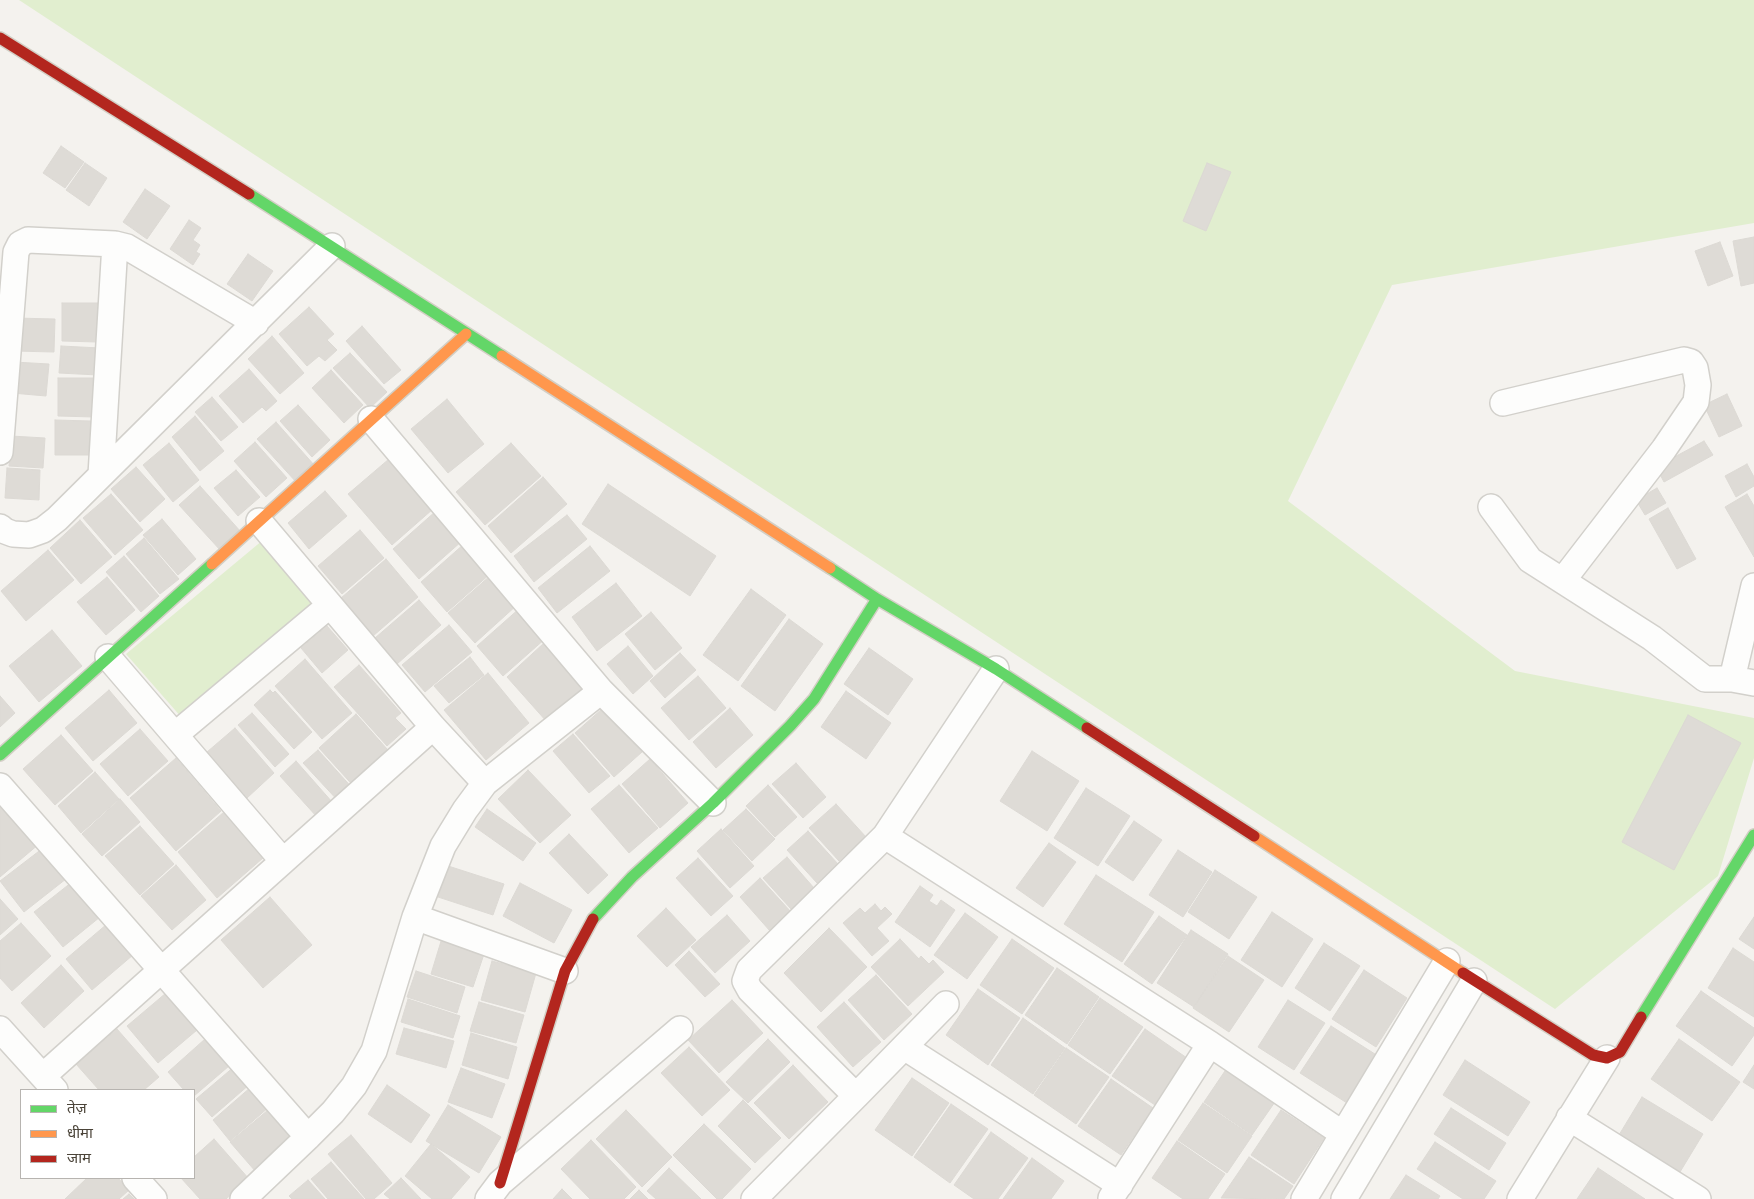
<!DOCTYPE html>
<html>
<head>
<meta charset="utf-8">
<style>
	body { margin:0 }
	#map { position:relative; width:1754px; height:1199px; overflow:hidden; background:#f4f2ee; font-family:Karla,"Noto Sans Devanagari",sans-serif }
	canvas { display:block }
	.legend { position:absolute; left:20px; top:1089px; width:175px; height:90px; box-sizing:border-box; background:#fff; border:1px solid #b7b4b0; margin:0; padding:6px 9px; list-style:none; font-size:15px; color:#4b4439 }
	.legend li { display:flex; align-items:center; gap:10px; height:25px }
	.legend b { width:25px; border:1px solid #b7b4b0 }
</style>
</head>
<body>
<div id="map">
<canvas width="1754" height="1199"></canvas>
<ul class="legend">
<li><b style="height:6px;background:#63d668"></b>तेज़</li>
<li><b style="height:6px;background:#ff974d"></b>धीमा</li>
<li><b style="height:6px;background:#b3261e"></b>जाम</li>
</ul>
</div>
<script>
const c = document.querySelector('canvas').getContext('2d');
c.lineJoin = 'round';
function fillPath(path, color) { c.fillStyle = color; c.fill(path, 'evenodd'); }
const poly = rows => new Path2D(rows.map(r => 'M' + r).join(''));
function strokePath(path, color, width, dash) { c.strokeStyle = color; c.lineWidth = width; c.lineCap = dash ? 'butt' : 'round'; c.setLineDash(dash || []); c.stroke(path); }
fillPath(poly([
	[19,0,1754,0,1754,223,1392,285,1288,501,1515,671,1754,718,1754,758,1718,876,1555,1009],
	[263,540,317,605,182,718,126,654]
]), '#e1eecf');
const building = poly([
	[61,146,84,162,65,188,43,173,61,146],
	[85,163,107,178,89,206,66,190,85,163],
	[1207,163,1231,172,1206,231,1183,221,1207,163],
	[145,189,170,206,147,239,123,222,145,189],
	[189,220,201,228,193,240,200,245,196,252,200,254,193,265,170,249,189,220],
	[1754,237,1754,283,1741,286,1733,241,1754,237],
	[1720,242,1733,276,1708,286,1695,251,1720,242],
	[248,254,273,271,252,301,227,284,248,254],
	[62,303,98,303,97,342,62,341,62,303],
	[309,307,334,334,327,340,337,350,325,361,319,356,307,366,279,334,309,307],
	[15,318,55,319,54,352,14,351,15,318],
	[362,326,401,370,384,384,346,341,362,326],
	[272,336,304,373,280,394,248,359,272,336],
	[61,346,100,348,98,375,59,373,61,346],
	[350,353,387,392,370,408,333,368,350,353],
	[14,362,49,364,46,396,12,393,14,362],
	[249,369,277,401,266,411,262,407,243,423,219,396,249,369],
	[331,370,363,405,344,423,312,388,331,370],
	[58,378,94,378,94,417,58,416,58,378],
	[1727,394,1742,426,1719,437,1704,405,1727,394],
	[212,397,238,427,221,441,195,412,212,397],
	[447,399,484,444,448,473,411,429,447,399],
	[298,405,330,440,312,457,280,421,298,405],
	[195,416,224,451,200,471,172,437,195,416],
	[55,420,91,421,90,455,55,455,55,420],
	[276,422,315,466,297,483,257,439,276,422],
	[11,436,45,438,43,468,9,466,11,436],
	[1704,441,1713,455,1664,482,1656,467,1704,441],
	[255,442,287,478,266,497,234,461,255,442],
	[169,443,199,480,173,502,143,465,169,443],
	[511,443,541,476,485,525,456,492,511,443],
	[389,459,433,509,392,545,348,494,389,459],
	[1747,464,1754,477,1754,486,1736,497,1725,476,1747,464],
	[136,467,165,499,140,522,111,489,136,467],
	[7,468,40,470,39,500,5,498,7,468],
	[236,470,260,497,238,516,214,488,236,470],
	[543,477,567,504,511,553,488,526,543,477],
	[608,484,716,556,690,596,582,524,608,484],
	[200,486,241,532,221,551,179,505,200,486],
	[1657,488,1666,503,1645,515,1636,500,1657,488],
	[325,491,347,516,309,549,288,523,325,491],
	[111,494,143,530,115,555,83,518,111,494],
	[1747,494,1754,506,1754,557,1725,507,1747,494],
	[1668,508,1696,559,1677,569,1649,519,1668,508],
	[436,511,462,541,419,579,393,549,436,511],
	[567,515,587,539,534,582,514,556,567,515],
	[162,519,196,559,178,575,143,535,162,519],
	[80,520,112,557,81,584,50,548,80,520],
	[360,530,384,558,342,594,318,566,360,530],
	[144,538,179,579,160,594,126,554,144,538],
	[464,544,490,574,447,612,421,582,464,544],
	[590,546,610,571,557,613,538,588,590,546],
	[48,550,74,580,26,621,1,591,48,550],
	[124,556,159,596,141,612,106,572,124,556],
	[386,559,418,597,373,636,341,598,386,559],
	[491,575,517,605,475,643,448,613,491,575],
	[107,577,135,610,106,635,77,602,107,577],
	[616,583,642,616,597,651,572,617,616,583],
	[751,589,786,615,738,681,703,655,751,589],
	[419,600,441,625,397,664,375,638,419,600],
	[520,608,546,638,503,676,477,646,520,608],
	[651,612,682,648,655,670,625,634,651,612],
	[789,619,823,644,775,711,741,686,789,619],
	[449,625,472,652,425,692,402,665,449,625],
	[327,626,348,650,322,673,301,648,327,626],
	[52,630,82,666,39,702,9,666,52,630],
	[544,643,584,688,547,722,507,677,544,643],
	[628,646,653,676,633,694,607,664,628,646],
	[869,648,913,679,888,715,844,684,869,648],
	[680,653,696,670,665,698,650,681,680,653],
	[470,657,484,675,449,703,434,686,470,657],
	[305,659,352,713,322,739,275,686,305,659],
	[359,665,401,713,395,718,406,729,387,746,334,687,359,665],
	[488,673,529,723,486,760,444,710,488,673],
	[698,676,726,708,689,740,661,708,698,676],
	[109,690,137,723,93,761,65,728,109,690],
	[270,690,273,693,275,691,312,732,294,749,254,705,270,690],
	[846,691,891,723,866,759,821,727,846,691],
	[0,696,15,713,0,727,0,696],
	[603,708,642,752,614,777,575,733,603,708],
	[730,708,753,735,716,768,693,742,730,708],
	[252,713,289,754,275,767,238,725,252,713],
	[356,714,395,758,358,791,319,748,356,714],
	[1688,715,1741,743,1674,870,1622,842,1688,715],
	[235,728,274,773,247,798,207,752,235,728],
	[140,729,168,761,128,796,100,764,140,729],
	[573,734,610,776,589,793,553,751,573,734],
	[61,735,93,771,55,805,23,769,61,735],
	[318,750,355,791,341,804,303,763,318,750],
	[1032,751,1079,781,1047,831,1000,801,1032,751],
	[176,758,221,811,176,851,130,798,176,758],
	[650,759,688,803,660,828,622,784,650,759],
	[296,761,333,803,317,817,280,776,296,761],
	[796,763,826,797,803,818,772,784,796,763],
	[528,770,571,815,540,843,498,799,528,770],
	[95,772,119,799,81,833,58,806,95,772],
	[619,785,658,828,629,853,591,809,619,785],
	[768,785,797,817,775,837,746,806,768,785],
	[1086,788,1130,816,1098,866,1054,838,1086,788],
	[0,798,39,844,0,877,0,798],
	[120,799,140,822,102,856,82,834,120,799],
	[836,804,866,837,839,861,809,828,836,804],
	[487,809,536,843,523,861,475,827,487,809],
	[746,809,775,839,752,861,723,830,746,809],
	[224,812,263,858,217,898,178,852,224,812],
	[1134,821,1162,840,1133,881,1105,862,1134,821],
	[140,826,174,864,140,895,105,856,140,826],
	[721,829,754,866,730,888,697,851,721,829],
	[808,831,838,864,817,883,787,850,808,831],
	[569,834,608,875,588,894,549,853,569,834],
	[1049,843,1076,862,1043,907,1016,888,1049,843],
	[47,845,71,875,24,912,0,881,47,845],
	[1178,850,1212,872,1183,917,1149,895,1178,850],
	[787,857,814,888,791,909,763,878,787,857],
	[698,858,733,896,711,916,676,878,698,858],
	[442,864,504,884,493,915,432,895,442,864],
	[176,865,206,900,172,930,141,896,176,865],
	[1215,870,1257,897,1229,939,1188,912,1215,870],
	[1096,875,1154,912,1122,962,1064,924,1096,875],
	[760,878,791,912,770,931,740,897,760,878],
	[72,882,100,917,63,947,34,912,72,882],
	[520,883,572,910,554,943,503,916,520,883],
	[920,886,933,895,929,901,937,906,941,900,955,910,930,947,895,922,920,886],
	[270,897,312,945,263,988,221,940,270,897],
	[0,899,18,919,0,935,0,899],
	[875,904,881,911,885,907,892,914,877,928,889,941,872,956,843,923,860,908,865,913,875,904],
	[666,908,696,940,667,967,637,936,666,908],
	[1272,912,1313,939,1282,987,1241,960,1272,912],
	[965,913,998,937,967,979,934,955,965,913],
	[727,915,750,941,715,973,691,947,727,915],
	[1159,916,1187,935,1152,984,1124,964,1159,916],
	[1754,917,1754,949,1739,939,1754,917],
	[114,918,140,949,92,990,66,959,114,918],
	[21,923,51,956,12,991,0,978,0,941,21,923],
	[829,928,867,967,821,1012,784,973,829,928],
	[1191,930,1228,954,1194,1007,1157,983,1191,930],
	[442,938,485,951,473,987,431,974,442,938],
	[900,939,919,959,921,956,929,964,933,960,944,972,908,1006,871,967,900,939],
	[1012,939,1054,968,1022,1014,980,985,1012,939],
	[1324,943,1360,966,1330,1011,1295,988,1324,943],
	[1733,948,1754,962,1754,1017,1708,988,1733,948],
	[689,951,720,984,705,997,675,965,689,951],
	[1228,956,1264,980,1229,1032,1193,1008,1228,956],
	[492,961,536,973,525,1012,481,1000,492,961],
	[61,965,84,991,44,1028,21,1003,61,965],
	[1057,968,1099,997,1067,1044,1025,1015,1057,968],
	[1364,970,1407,998,1376,1047,1332,1019,1364,970],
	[416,971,465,987,457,1013,407,997,416,971],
	[876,975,912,1014,884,1040,848,1000,876,975],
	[978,989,1020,1018,988,1065,946,1035,978,989],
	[1701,991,1754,1028,1754,1035,1732,1066,1676,1026,1701,991],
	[166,993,197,1030,158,1063,127,1026,166,993],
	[1100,998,1143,1027,1110,1074,1068,1045,1100,998],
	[408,999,460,1016,453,1038,401,1022,408,999],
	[732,1000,763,1033,719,1073,688,1040,732,1000],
	[1288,1000,1325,1023,1294,1070,1258,1047,1288,1000],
	[479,1002,524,1015,516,1043,470,1031,479,1002],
	[844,1002,881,1042,853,1067,817,1027,844,1002],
	[1023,1018,1065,1048,1033,1094,991,1065,1023,1018],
	[1331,1026,1378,1056,1347,1103,1300,1073,1331,1026],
	[404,1028,454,1041,446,1068,396,1054,404,1028],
	[117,1029,159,1077,144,1090,99,1090,76,1064,117,1029],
	[1145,1029,1187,1058,1155,1105,1112,1076,1145,1029],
	[471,1033,517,1047,508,1079,462,1065,471,1033],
	[205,1039,229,1066,194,1096,194,1090,184,1090,168,1072,205,1039],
	[768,1039,790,1062,748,1103,726,1082,768,1039],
	[1679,1039,1740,1082,1712,1121,1651,1079,1679,1039],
	[689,1047,730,1090,702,1116,661,1073,689,1047],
	[1066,1048,1109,1077,1076,1124,1034,1095,1066,1048],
	[1465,1060,1530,1102,1508,1136,1443,1095,1465,1060],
	[793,1065,828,1102,789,1139,754,1103,793,1065],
	[1229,1065,1277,1099,1252,1135,1204,1102,1229,1065],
	[1754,1065,1754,1089,1743,1082,1754,1065],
	[235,1066,250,1084,212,1117,196,1099,235,1066],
	[461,1068,505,1084,492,1118,448,1102,461,1068],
	[912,1078,949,1103,912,1156,875,1130,912,1078],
	[1111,1079,1153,1108,1121,1155,1078,1126,1111,1079],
	[387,1085,430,1115,411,1143,368,1114,387,1085],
	[251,1087,269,1107,230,1141,213,1120,251,1087],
	[1642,1097,1703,1134,1680,1172,1619,1135,1642,1097],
	[743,1100,781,1138,755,1163,718,1126,743,1100],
	[1203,1103,1252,1136,1227,1173,1178,1140,1203,1103],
	[951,1104,988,1129,950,1183,914,1157,951,1104],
	[448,1105,501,1137,479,1173,426,1141,448,1105],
	[1451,1108,1506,1143,1489,1170,1434,1134,1451,1108],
	[268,1110,293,1140,256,1172,230,1142,268,1110],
	[626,1110,672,1157,642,1187,596,1139,626,1110],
	[1281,1110,1324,1138,1294,1184,1251,1155,1281,1110],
	[704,1124,751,1169,722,1199,717,1199,673,1155,704,1124],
	[991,1132,1028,1158,998,1199,974,1199,954,1185,991,1132],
	[351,1135,392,1183,374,1199,366,1199,328,1154,351,1135],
	[214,1139,249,1179,226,1199,200,1199,181,1178,194,1178,194,1157,214,1139],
	[591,1140,636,1187,624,1199,590,1199,561,1169,591,1140],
	[1177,1141,1225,1174,1208,1199,1183,1199,1152,1178,1177,1141],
	[1435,1142,1496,1181,1484,1199,1463,1199,1417,1169,1435,1142],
	[431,1144,470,1177,451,1199,432,1199,405,1176,431,1144],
	[1249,1157,1293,1186,1284,1199,1221,1198,1249,1157],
	[1032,1158,1064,1181,1051,1199,1003,1199,1032,1158],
	[331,1162,364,1199,328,1199,311,1179,331,1162],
	[669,1168,701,1199,656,1199,647,1191,669,1168],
	[1598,1168,1645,1199,1577,1199,1598,1168],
	[1406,1175,1440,1196,1438,1199,1390,1199,1406,1175],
	[87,1178,118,1178,129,1190,119,1199,65,1199,87,1178],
	[401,1178,421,1199,390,1199,384,1194,401,1178],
	[308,1180,325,1199,292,1199,289,1196,308,1180],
	[562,1189,572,1199,553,1199,562,1189],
	[639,1190,648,1199,630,1199,639,1190],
	[129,1194,134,1199,123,1199,129,1194]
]);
fillPath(building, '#dedbd6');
strokePath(building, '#dcd9d4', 1);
const street = poly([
	[1503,403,1684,360,1691,362,1695,368,1698,385,1696,402,1664,449,1563,580],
	[371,419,601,691,713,803],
	[0,452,16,252,20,244,28,240,115,244,127,247,256,323],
	[101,475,115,244],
	[1491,507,1530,560,1652,638,1705,679,1732,679,1754,683],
	[259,521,433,727,485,783],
	[0,527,5,531,13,534,29,535,43,530,57,519,332,246],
	[108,657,283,861],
	[1732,679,1754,586],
	[175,735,330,605],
	[0,786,308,1137],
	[885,836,1210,1044,1343,1134],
	[415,917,565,971],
	[0,1029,55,1090],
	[904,1047,1120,1185],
	[43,1076,433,727],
	[856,1096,946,1004],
	[1569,1118,1698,1199],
	[135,1178,154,1199],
	[1111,1198,1210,1044],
	[243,1199,308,1137,333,1112,354,1086,374,1051,415,917,443,846,465,810,485,783,601,691],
	[488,1199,500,1183,680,1029],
	[754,1199,856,1096,750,990,745,981,749,970,885,836,996,669],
	[1304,1199,1447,961],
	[1344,1199,1474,981],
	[1520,1199,1607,1058]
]);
const fast = poly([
	[249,194,502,356],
	[830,568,877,599,996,669,1087,728],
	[0,755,212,564],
	[593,919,632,877,713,803,790,726,814,699,877,599],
	[1641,1017,1754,835]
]);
const slow = poly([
	[502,356,830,568],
	[212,564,466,334],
	[1254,836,1463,973]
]);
const jam = poly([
	[0,38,249,194],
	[1087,728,1254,836],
	[1463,973,1593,1055,1607,1058,1620,1052,1641,1017],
	[500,1183,565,971,593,919]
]);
strokePath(street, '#d2d0cb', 28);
strokePath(fast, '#d3cfc5', 14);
strokePath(slow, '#d3cfc5', 14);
strokePath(jam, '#d3cfc5', 14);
strokePath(street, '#fdfdfc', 25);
strokePath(fast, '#63d668', 11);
strokePath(slow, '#ff974d', 11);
strokePath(jam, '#b3261e', 11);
</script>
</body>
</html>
